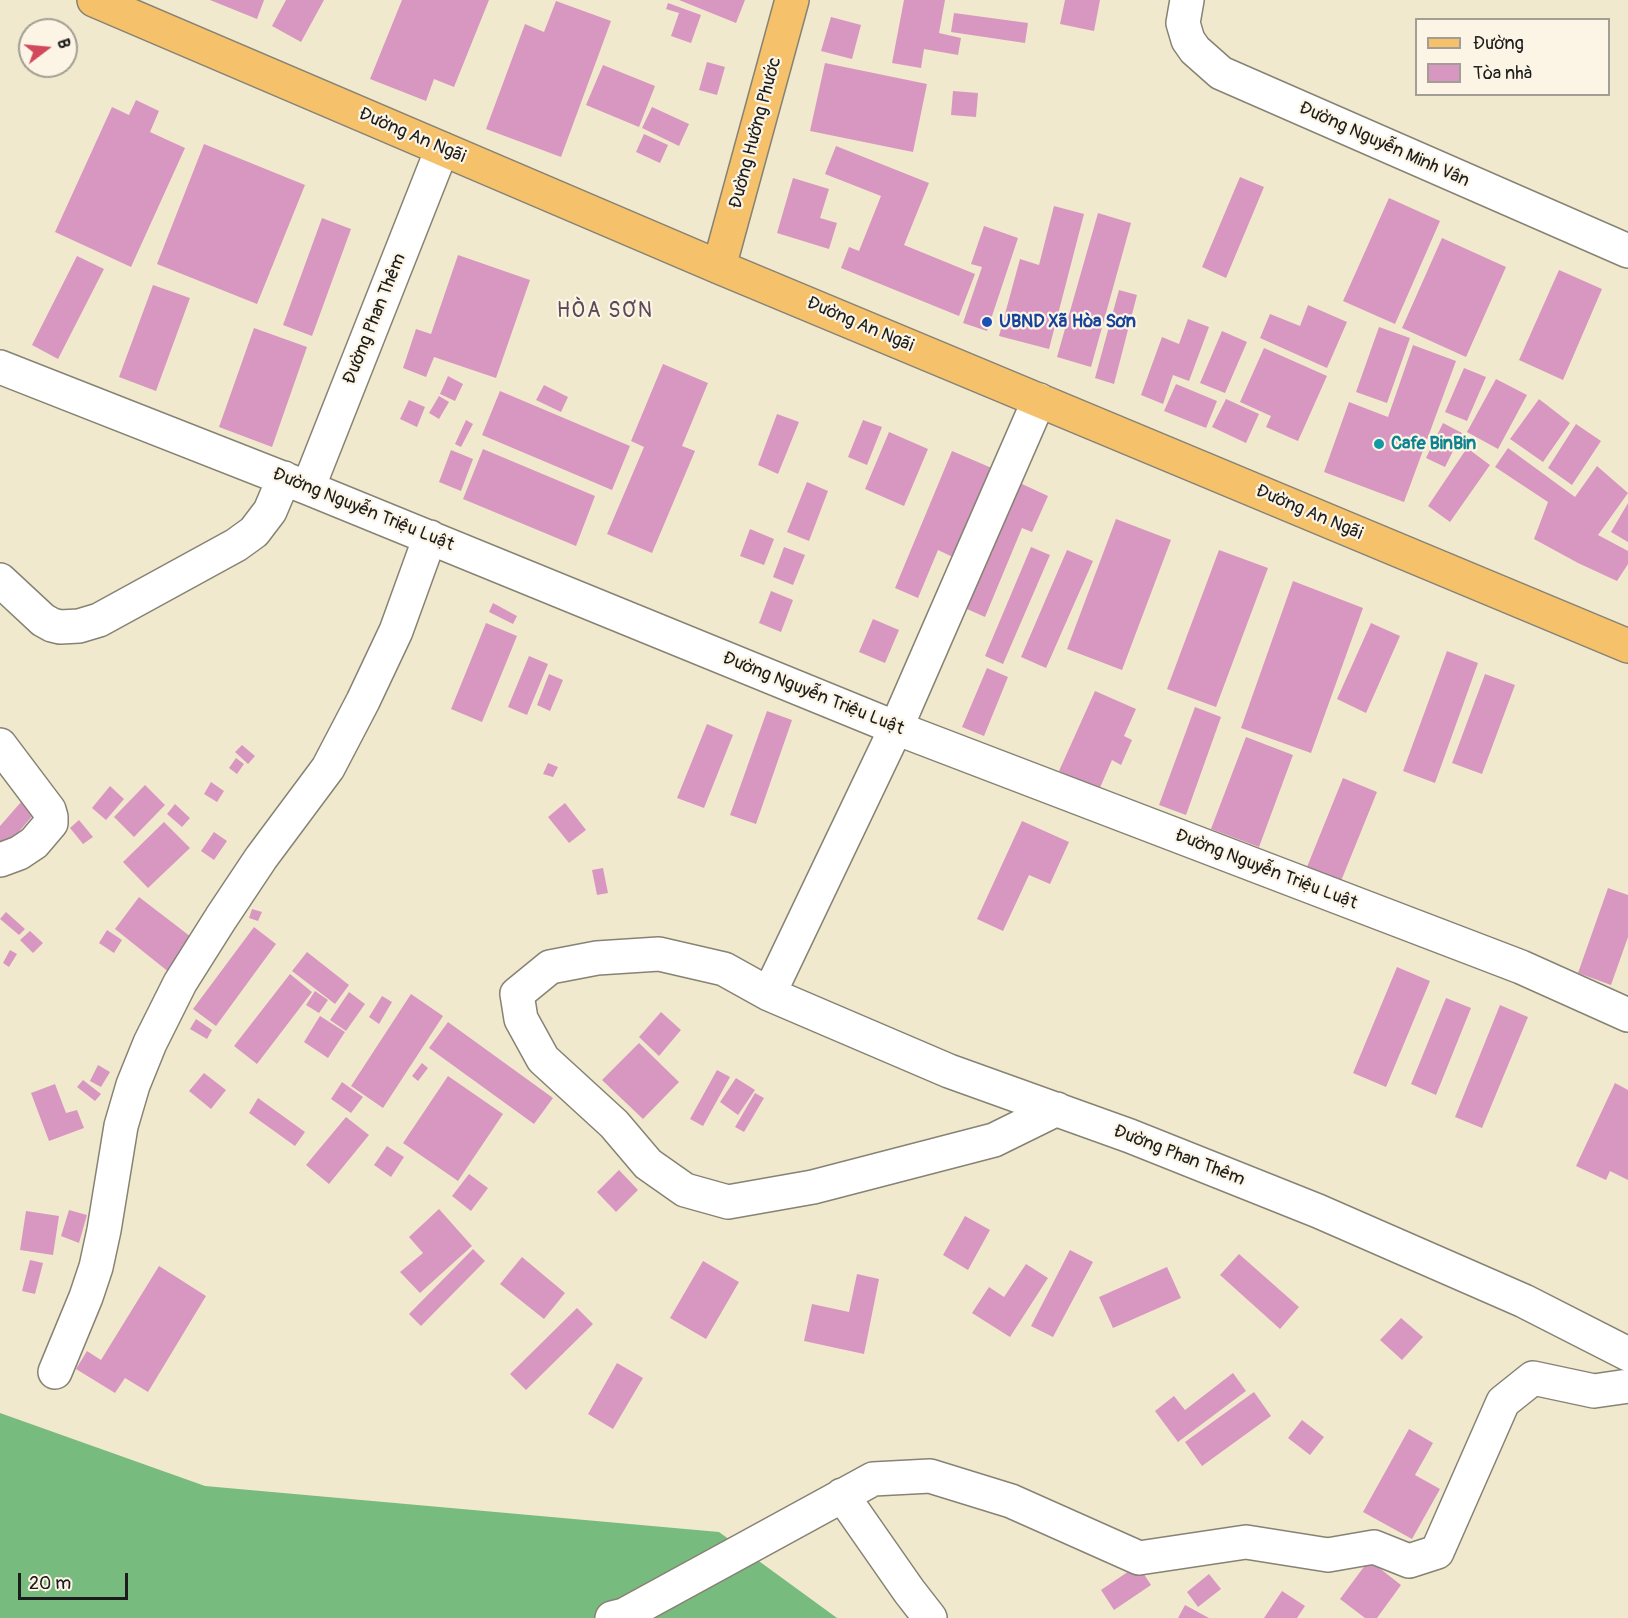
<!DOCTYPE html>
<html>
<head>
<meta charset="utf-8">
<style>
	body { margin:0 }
	#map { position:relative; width:1628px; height:1618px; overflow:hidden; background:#f1e9cd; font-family:Pangolin,sans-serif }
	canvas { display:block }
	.legend { position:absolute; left:1415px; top:18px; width:195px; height:78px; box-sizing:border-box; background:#fcf5e5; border:2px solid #a29e95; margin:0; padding:8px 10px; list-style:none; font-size:18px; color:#1c1c1c }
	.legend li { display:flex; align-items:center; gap:12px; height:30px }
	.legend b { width:30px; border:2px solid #a29e95 }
	.north { position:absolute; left:18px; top:18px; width:60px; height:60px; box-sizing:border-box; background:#fcf5e5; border:2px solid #a29e95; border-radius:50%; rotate:74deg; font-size:16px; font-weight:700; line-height:24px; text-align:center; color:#1c1c1c }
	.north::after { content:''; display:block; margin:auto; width:21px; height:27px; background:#d1495b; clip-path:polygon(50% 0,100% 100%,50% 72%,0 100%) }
	.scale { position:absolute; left:18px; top:1573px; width:110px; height:27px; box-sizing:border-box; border:3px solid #1c1c1c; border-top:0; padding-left:8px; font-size:18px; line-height:21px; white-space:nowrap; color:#1c1c1c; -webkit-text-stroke:4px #fcf5e5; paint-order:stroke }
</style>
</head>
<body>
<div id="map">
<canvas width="1628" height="1618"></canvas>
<ul class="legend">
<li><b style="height:8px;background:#f5c16b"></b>Đường</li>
<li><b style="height:16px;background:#d897c1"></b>Tòa nhà</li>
</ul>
<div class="north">B</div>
<div class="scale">20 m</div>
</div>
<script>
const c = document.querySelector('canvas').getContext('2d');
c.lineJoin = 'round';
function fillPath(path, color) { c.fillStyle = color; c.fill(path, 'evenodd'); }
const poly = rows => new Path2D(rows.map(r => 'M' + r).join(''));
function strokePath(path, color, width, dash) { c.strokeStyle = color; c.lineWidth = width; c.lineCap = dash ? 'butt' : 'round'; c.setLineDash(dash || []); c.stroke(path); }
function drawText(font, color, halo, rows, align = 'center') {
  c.font = font + ' Pangolin,sans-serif'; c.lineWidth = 4.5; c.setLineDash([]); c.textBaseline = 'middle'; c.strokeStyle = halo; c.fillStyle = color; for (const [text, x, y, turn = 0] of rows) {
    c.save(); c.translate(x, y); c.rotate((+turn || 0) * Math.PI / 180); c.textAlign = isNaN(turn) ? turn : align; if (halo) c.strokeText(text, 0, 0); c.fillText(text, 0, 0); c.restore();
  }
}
fillPath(poly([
	[0,1413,205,1486,719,1532,837,1618,0,1618]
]), '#78bb7e');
fillPath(poly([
	[210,0,264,0,257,19],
	[286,0,324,0,301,42,272,26],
	[402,0,489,0,454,87,434,79,426,101,370,79],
	[679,0,745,0,736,23],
	[904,0,945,0,939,33,961,38,958,55,924,49,921,68,892,63],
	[1065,0,1100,0,1094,31,1060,24],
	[556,1,611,21,561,157,486,129,525,24,544,32],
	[668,3,701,15,691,43,671,36,679,13,666,9],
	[954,13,1028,23,1025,43,951,32],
	[831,17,861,25,852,59,821,51],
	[707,62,725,67,717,95,699,90],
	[825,63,927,84,913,152,810,131],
	[603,65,655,86,639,127,586,105],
	[953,91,978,93,976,117,951,115],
	[136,100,159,111,150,132,185,148,131,267,55,232,112,107,129,115],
	[652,107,689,124,679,146,642,128],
	[644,134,668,145,660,163,636,152],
	[204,144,305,185,257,304,157,264],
	[836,146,929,183,904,245,975,274,959,316,841,268,849,247,859,251,881,196,825,174],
	[1240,177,1264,187,1226,278,1202,267],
	[793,178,829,189,820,218,837,223,829,249,777,233],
	[1389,198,1440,221,1395,324,1343,301],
	[1054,206,1084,214,1049,349,999,336,1020,259,1039,265],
	[1098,213,1131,223,1091,367,1057,357],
	[322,218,351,229,312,336,283,325],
	[984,226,1018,238,987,331,963,323,982,267,971,264],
	[1442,238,1506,267,1466,357,1402,328],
	[458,255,530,280,496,378,434,357,426,377,403,368,416,329,431,334],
	[77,256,104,269,58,359,32,345],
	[1559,270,1602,289,1563,380,1519,360],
	[153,285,190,298,156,391,119,377],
	[1119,290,1137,295,1114,384,1095,378],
	[1308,305,1347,322,1327,368,1260,338,1270,314,1300,326],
	[1188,319,1209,327,1189,381,1173,375,1163,404,1141,395,1162,337,1179,344],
	[1379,327,1410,338,1387,403,1356,392],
	[254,328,307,347,272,447,219,427],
	[1222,331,1247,342,1225,393,1200,383],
	[1413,345,1456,361,1404,502,1324,472,1349,402,1388,417],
	[1264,348,1327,376,1298,441,1266,427,1271,416,1240,402],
	[663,364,708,383,682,446,695,451,652,553,607,534,644,447,631,441],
	[1464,368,1486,377,1467,421,1445,412],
	[448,376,463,384,455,401,440,394],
	[1496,379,1527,395,1498,449,1467,432],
	[1176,384,1217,401,1206,428,1164,411],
	[544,385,568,397,561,412,536,400],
	[500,391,630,446,612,490,482,435],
	[439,396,449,402,439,419,429,413],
	[1226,399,1259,414,1246,443,1212,427],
	[1539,399,1570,423,1543,462,1510,439],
	[409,400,425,407,417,427,400,419],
	[777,414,799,422,778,474,758,465],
	[466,420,473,424,461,447,455,444],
	[863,420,882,427,867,465,848,457],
	[1443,423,1462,433,1445,467,1426,458],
	[1576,424,1601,441,1572,485,1548,468],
	[889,432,928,449,904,506,865,489],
	[1467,448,1490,465,1450,522,1428,506],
	[1508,448,1575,497,1597,466,1628,493,1598,535,1628,551,1628,564,1617,581,1578,563,1534,539,1548,502,1495,467],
	[483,449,595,496,576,546,463,499],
	[451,450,473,459,461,491,439,482],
	[952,451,994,469,957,559,938,550,918,598,895,588],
	[807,482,828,491,809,541,787,532],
	[1020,483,1048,496,1032,532,1022,528,985,617,967,609],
	[1628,503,1628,542,1611,532],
	[1116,519,1171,540,1122,670,1067,649],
	[750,529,774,539,764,565,740,556],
	[784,547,805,555,793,585,773,577],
	[1031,547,1050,555,1003,664,985,656],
	[1067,550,1093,561,1046,668,1021,657],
	[1219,550,1268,568,1216,707,1167,689],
	[1293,581,1363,608,1311,753,1241,728],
	[771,591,793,600,781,632,759,623],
	[493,603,517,616,513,624,489,612],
	[873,619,899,630,885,663,859,652],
	[486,623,517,636,482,722,451,709],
	[1371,623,1400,636,1366,713,1337,699],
	[1447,651,1478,663,1435,783,1403,771],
	[529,656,548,664,527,715,508,707],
	[987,668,1008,677,984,736,962,727],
	[549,674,563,680,550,711,537,705],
	[1485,674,1515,685,1482,774,1452,763],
	[1095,691,1136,709,1124,736,1132,740,1121,765,1112,760,1099,790,1059,771],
	[1195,707,1221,717,1186,815,1159,805],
	[767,711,792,720,756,824,730,815],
	[707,724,733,735,704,808,677,798],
	[1246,737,1293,755,1259,847,1211,829],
	[242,745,255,756,248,764,235,752],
	[236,758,244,764,237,774,229,768],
	[548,763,558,767,553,777,543,774],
	[1343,778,1377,792,1341,881,1307,867],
	[211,782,224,791,217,802,204,794],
	[145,785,165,805,134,837,114,817],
	[110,786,124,799,106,820,92,808],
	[21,802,34,814,5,848,0,843,0,826],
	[565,803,586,830,569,843,548,817],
	[175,804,190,818,182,827,167,814],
	[79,820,93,837,83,844,70,828],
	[1022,821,1069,842,1050,884,1029,875,1003,931,977,919],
	[164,822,190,848,148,888,123,862],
	[214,832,227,841,214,860,201,851],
	[603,868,608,893,597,895,592,870],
	[1608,888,1628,895,1628,937,1611,985,1578,973],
	[139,897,195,940,170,973,115,929],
	[252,909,262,912,258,921,249,918],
	[6,912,25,929,19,935,0,919],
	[254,927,276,944,216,1026,193,1009],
	[107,930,122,940,114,953,99,943],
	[30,931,43,943,33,953,20,940],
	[10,950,17,954,9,967,3,963],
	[307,952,349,985,335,1004,292,971],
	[1397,967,1430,981,1386,1087,1353,1073],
	[290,974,312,992,257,1064,234,1046],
	[315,991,328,1000,319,1013,306,1005],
	[349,992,365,1004,346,1031,330,1020],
	[411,994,443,1016,383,1108,351,1086],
	[382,996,392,1002,379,1024,369,1017],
	[1446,998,1471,1008,1436,1095,1411,1084],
	[1500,1005,1528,1017,1482,1128,1455,1117],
	[661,1012,681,1030,659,1056,639,1037],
	[320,1016,345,1032,328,1058,304,1042],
	[196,1019,212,1030,207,1039,190,1029],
	[448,1022,553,1098,534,1124,429,1048],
	[639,1043,679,1082,643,1119,602,1080],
	[422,1063,428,1068,418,1081,412,1076],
	[98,1065,110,1072,101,1087,90,1081],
	[717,1070,730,1077,703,1126,690,1119],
	[204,1073,226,1090,211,1109,189,1091],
	[448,1076,503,1114,458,1181,403,1143],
	[736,1078,755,1090,738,1115,720,1102],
	[83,1080,101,1094,95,1101,77,1087],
	[342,1082,363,1097,351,1113,331,1099],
	[1615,1083,1628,1090,1628,1180,1610,1171,1606,1180,1576,1166],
	[55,1084,66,1113,77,1110,84,1128,49,1141,31,1093],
	[755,1093,764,1098,744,1132,735,1127],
	[258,1098,305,1132,295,1146,249,1113],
	[346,1117,369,1135,329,1184,306,1165],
	[387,1146,404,1157,391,1177,374,1165],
	[619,1170,638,1190,616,1212,597,1192],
	[469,1174,488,1188,471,1211,452,1196],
	[439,1209,472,1246,420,1293,400,1272,423,1253,409,1237],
	[69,1210,87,1215,79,1243,61,1236],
	[26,1211,59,1216,53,1255,20,1250],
	[965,1216,990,1230,968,1270,943,1255],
	[473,1249,485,1261,421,1326,409,1314],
	[1070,1250,1093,1262,1053,1337,1031,1326],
	[1239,1254,1299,1307,1280,1329,1220,1275],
	[522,1257,565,1293,544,1319,500,1284],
	[30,1260,43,1263,35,1294,22,1291],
	[703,1261,739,1282,706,1339,670,1318],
	[1026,1264,1048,1278,1010,1337,972,1313,989,1287,1004,1297],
	[159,1266,206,1296,148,1392,125,1378,115,1393,76,1369,87,1351,101,1360],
	[1167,1267,1181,1298,1113,1328,1099,1297],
	[857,1274,879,1279,864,1354,804,1341,812,1304,849,1312],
	[577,1308,593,1324,526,1390,510,1374],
	[1401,1318,1423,1337,1402,1360,1380,1340],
	[617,1363,643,1378,613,1429,588,1414],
	[1233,1373,1246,1391,1178,1442,1155,1411,1174,1396,1185,1410],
	[1254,1392,1271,1416,1202,1466,1185,1442],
	[1302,1420,1324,1437,1310,1455,1288,1438],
	[1409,1429,1433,1443,1415,1475,1440,1489,1412,1539,1363,1512],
	[1369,1560,1401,1585,1377,1618,1365,1618,1340,1599],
	[1138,1565,1151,1585,1114,1610,1101,1590],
	[1209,1574,1221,1589,1198,1607,1187,1592],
	[1282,1591,1305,1606,1297,1618,1264,1618],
	[1185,1605,1209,1618,1178,1618]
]), '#d897c1');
const minor = poly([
	[1187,0,1183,23,1188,40,1195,50,1221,73,1628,251],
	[0,367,308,488,896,728,1521,967,1628,1015],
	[308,488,442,149],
	[0,580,43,620,52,625,60,627,79,626,99,620,236,545,254,532,270,511,284,478],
	[0,745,49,810,51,817,51,823,34,843,19,853,0,860],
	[769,994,896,728,1039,400],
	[1057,1109,994,1140,813,1187,728,1202,685,1190,648,1164,614,1124,543,1059,521,1019,517,994,550,967,597,958,659,954,724,969,769,994,949,1071,1130,1136,1318,1211,1524,1301,1628,1354],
	[55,1372,86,1297,96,1267,104,1230,121,1126,133,1085,150,1043,180,983,221,918,261,858,328,768,363,701,396,631,430,537],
	[842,1495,909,1591,930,1618],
	[612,1618,624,1615,873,1479,930,1476,1011,1501,1139,1558,1246,1542,1328,1555,1374,1547,1409,1561,1437,1552,1503,1402,1533,1378,1594,1391,1628,1386]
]);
const major = poly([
	[94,0,719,267,1628,646],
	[719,267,792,0]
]);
strokePath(minor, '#868274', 36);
strokePath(major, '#868274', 36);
strokePath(minor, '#fff', 33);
strokePath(major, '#f5c16b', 33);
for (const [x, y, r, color] of [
	[987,322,6,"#1a4fb4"],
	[1379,444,6,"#0f9aa8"]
]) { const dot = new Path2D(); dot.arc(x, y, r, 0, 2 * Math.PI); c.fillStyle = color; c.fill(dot); strokePath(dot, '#fcf5e5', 2); }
drawText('18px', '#1c1c1c', '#fcf5e5', [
	["Đường Hưởng Phước",756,133,-75],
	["Đường An Ngãi",412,136,23],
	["Đường Nguyễn Minh Vân",1384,145,24],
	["Đường Phan Thêm",375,319,-68],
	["Đường An Ngãi",860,325,23],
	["Đường Nguyễn Triệu Luật",363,510,22],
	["Đường An Ngãi",1309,513,23],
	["Đường Nguyễn Triệu Luật",813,694,22],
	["Đường Nguyễn Triệu Luật",1266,870,21],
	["Đường Phan Thêm",1179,1156,21]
]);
drawText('bold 18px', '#164399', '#fcf5e5', [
	["UBND Xã Hòa Sơn",999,322]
], 'left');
drawText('bold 18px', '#0d838f', '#fcf5e5', [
	["Cafe BinBin",1391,444]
], 'left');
c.letterSpacing = '1.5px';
drawText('21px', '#5e4756', '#fcf5e5', [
	["HÒA SƠN",605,312]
]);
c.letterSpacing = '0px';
</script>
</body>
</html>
